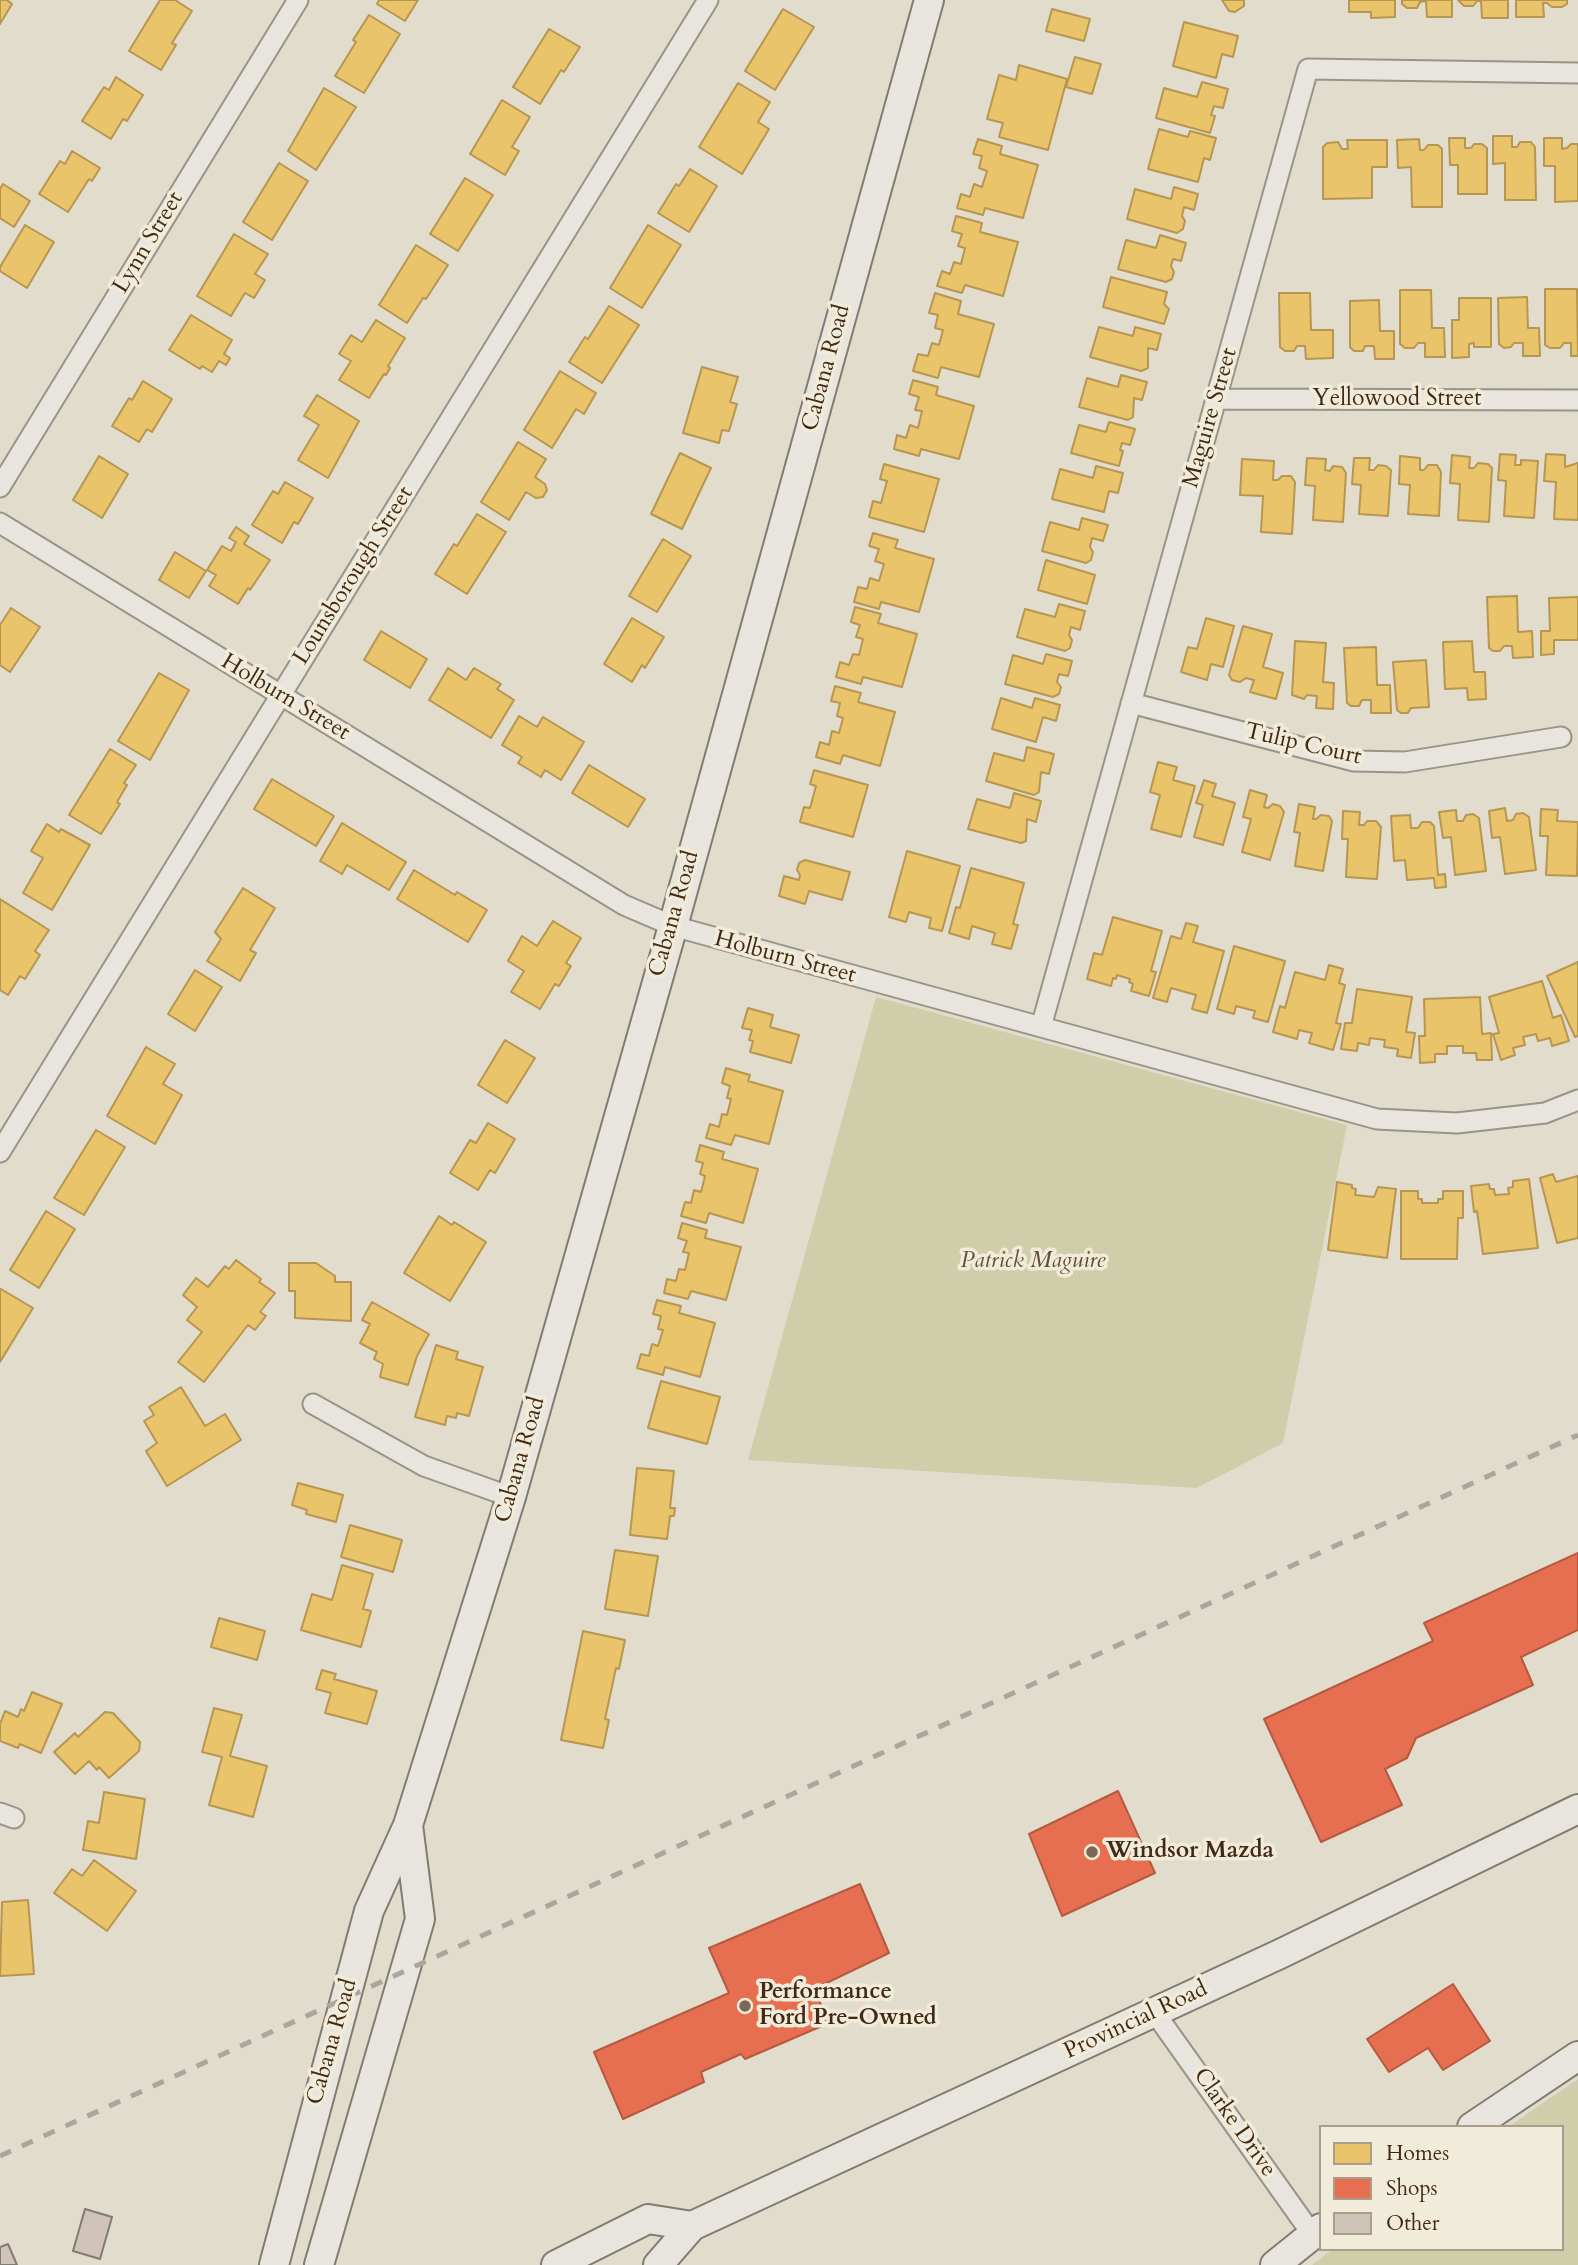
<!DOCTYPE html>
<html>
<head>
<meta charset="utf-8">
<style>
	body { margin:0 }
	#map { position:relative; width:1578px; height:2265px; overflow:hidden; background:#e2dccc; font-family:Cardo,serif }
	canvas { display:block }
	.legend { position:absolute; left:1319px; top:2125px; width:245px; height:126px; box-sizing:border-box; background:#f1ebd9; border:2px solid #ab9d8b; margin:0; padding:9px 12px; list-style:none; font-size:21px; color:#422916 }
	.legend li { display:flex; align-items:center; gap:14px; height:35px }
	.legend b { width:35px; border:2px solid #ab9d8b }
</style>
</head>
<body>
<div id="map">
<canvas width="1578" height="2265"></canvas>
<ul class="legend">
<li><b style="height:19px;background:#e9c46a"></b>Homes</li>
<li><b style="height:19px;background:#e76f51"></b>Shops</li>
<li><b style="height:19px;background:#d0c4b8"></b>Other</li>
</ul>
</div>
<script>
const c = document.querySelector('canvas').getContext('2d');
c.lineJoin = 'round';
function fillPath(path, color) { c.fillStyle = color; c.fill(path, 'evenodd'); }
const poly = rows => new Path2D(rows.map(r => 'M' + r).join(''));
function strokePath(path, color, width, dash) { c.strokeStyle = color; c.lineWidth = width; c.lineCap = dash ? 'butt' : 'round'; c.setLineDash(dash || []); c.stroke(path); }
function drawText(font, color, halo, rows, align = 'center') {
  c.font = font + ' Cardo,serif'; c.lineWidth = 7; c.setLineDash([]); c.textBaseline = 'middle'; c.strokeStyle = halo; c.fillStyle = color; for (const [text, x, y, turn = 0] of rows) {
    c.save(); c.translate(x, y); c.rotate((+turn || 0) * Math.PI / 180); c.textAlign = isNaN(turn) ? turn : align; if (halo) c.strokeText(text, 0, 0); c.fillText(text, 0, 0); c.restore();
  }
}
fillPath(poly([
	[876,997,1347,1125,1283,1443,1197,1488,748,1460],
	[1578,2079,1578,2265,1312,2265,1333,2249,1562,2249,1562,2127,1508,2127]
]), '#cfcdaa');
const homes = poly([
	[0,0,7,0,12,4,0,24,0,0],
	[160,0,175,0,192,11,172,43,176,45,161,70,129,51,160,0],
	[379,0,418,0,405,21,377,4,379,0],
	[1222,0,1244,0,1244,6,1235,12,1229,11,1222,0],
	[1349,0,1395,0,1395,17,1371,18,1371,12,1349,12,1349,0],
	[1402,0,1452,0,1452,17,1427,17,1426,1,1420,2,1417,8,1407,8,1402,4,1402,0],
	[1458,0,1508,0,1508,18,1482,18,1481,1,1477,1,1473,6,1464,6,1458,0],
	[1516,0,1567,0,1567,4,1562,7,1552,7,1547,3,1543,3,1544,17,1516,17,1516,0],
	[783,9,814,27,775,90,745,71,783,9],
	[1052,9,1090,19,1084,41,1046,31,1052,9],
	[369,15,400,34,364,93,335,76,356,42,353,40,369,15],
	[1184,22,1238,36,1233,57,1222,54,1216,78,1173,66,1184,22],
	[549,29,580,47,564,72,561,70,540,104,513,87,549,29],
	[1075,57,1101,64,1092,94,1066,87,1075,57],
	[1019,65,1067,79,1048,150,999,137,1003,123,987,119,999,75,1016,80,1019,65],
	[116,77,143,95,127,121,123,119,111,139,82,121,104,87,109,90,116,77],
	[1202,82,1228,89,1223,108,1214,106,1211,115,1215,116,1210,133,1156,118,1164,88,1197,97,1202,82],
	[738,83,770,102,758,122,769,129,742,174,699,147,738,83],
	[324,88,356,107,316,170,288,151,324,88],
	[502,100,530,117,512,147,519,151,505,175,470,154,502,100],
	[1159,129,1188,137,1190,131,1216,138,1210,160,1204,158,1198,182,1148,169,1159,129],
	[1493,136,1512,136,1512,147,1517,147,1520,142,1531,142,1535,147,1536,200,1505,200,1505,163,1493,164,1493,136],
	[1449,138,1465,138,1465,148,1471,148,1474,144,1482,144,1487,148,1487,194,1458,194,1458,165,1450,165,1449,138],
	[1544,138,1562,138,1562,149,1567,148,1571,144,1578,144,1578,201,1555,202,1555,166,1544,166,1544,138],
	[978,139,1002,146,1000,154,1038,165,1023,218,985,208,983,215,957,208,961,194,970,197,974,184,982,187,987,171,979,168,982,156,973,154,978,139],
	[1419,139,1420,150,1424,150,1428,145,1438,145,1442,149,1442,207,1412,207,1411,167,1398,168,1397,140,1419,139],
	[1347,140,1387,140,1387,167,1372,167,1372,198,1323,199,1323,147,1327,143,1338,142,1342,149,1348,149,1347,140],
	[72,151,100,168,92,181,89,179,68,212,39,194,60,161,65,164,72,151],
	[279,163,308,181,272,240,243,222,279,163],
	[690,169,717,186,689,232,658,213,676,184,679,186,690,169],
	[465,178,493,195,458,251,430,234,465,178],
	[3,184,30,201,14,227,0,218,0,189,3,184],
	[1174,187,1198,194,1194,210,1184,207,1182,216,1185,221,1183,229,1177,233,1127,219,1135,189,1171,199,1174,187],
	[956,216,982,223,980,232,1018,242,1003,296,965,285,962,293,937,286,942,271,950,274,954,262,961,264,965,248,958,246,962,234,952,231,956,216],
	[25,225,54,242,27,288,0,271,0,267,25,225],
	[648,225,681,245,642,308,610,288,648,225],
	[234,234,268,254,255,274,265,280,254,298,245,293,231,316,197,296,234,234],
	[1160,235,1186,243,1181,261,1173,259,1171,266,1174,272,1172,279,1166,282,1118,269,1126,240,1156,248,1160,235],
	[416,245,448,265,426,299,423,298,407,323,379,305,416,245],
	[1111,277,1167,292,1164,304,1169,309,1164,324,1103,307,1111,277],
	[1545,289,1577,289,1578,356,1571,356,1571,343,1564,343,1560,348,1550,348,1545,345,1545,289],
	[1400,290,1431,290,1432,328,1444,328,1445,357,1425,357,1425,343,1418,343,1414,348,1405,348,1400,344,1400,290],
	[935,293,961,301,958,314,994,324,979,377,941,367,938,378,913,371,918,354,928,356,932,343,939,345,943,330,935,328,938,315,929,313,935,293],
	[1279,293,1310,293,1311,330,1333,330,1333,358,1306,359,1305,346,1297,346,1294,351,1285,351,1280,347,1279,293],
	[1527,297,1528,328,1539,328,1540,356,1523,356,1523,343,1514,343,1511,347,1504,348,1499,344,1498,298,1527,297],
	[1459,298,1491,298,1491,347,1474,347,1474,343,1469,344,1469,357,1452,358,1452,320,1459,320,1459,298],
	[1379,300,1380,331,1394,331,1394,359,1375,359,1374,346,1365,346,1363,351,1354,351,1350,347,1350,301,1379,300],
	[609,306,639,325,602,383,569,362,585,337,588,339,609,306],
	[191,315,232,340,224,354,230,358,226,365,219,361,212,372,202,366,200,369,169,350,191,315],
	[376,320,405,338,388,366,390,368,386,375,384,374,369,398,339,380,351,361,339,354,351,335,362,342,376,320],
	[1099,327,1133,336,1135,327,1161,334,1157,350,1148,348,1148,368,1141,371,1090,357,1099,327],
	[702,367,738,377,730,402,737,404,729,431,722,430,719,443,683,433,702,367],
	[560,371,596,393,584,414,576,409,552,448,524,430,560,371],
	[1121,375,1147,382,1142,400,1134,398,1133,417,1128,420,1079,407,1087,378,1118,387,1121,375],
	[913,380,938,387,936,395,974,406,959,459,921,449,919,456,894,449,897,435,906,438,910,425,918,428,922,411,915,410,919,397,909,394,913,380],
	[143,381,172,399,152,432,147,429,139,442,112,426,129,398,132,400,143,381],
	[317,395,359,421,328,478,298,460,319,425,304,416,317,395],
	[1109,422,1135,429,1130,445,1122,443,1120,450,1123,451,1119,466,1071,453,1079,425,1106,432,1109,422],
	[518,442,546,459,535,477,545,484,547,490,543,497,536,498,526,492,509,520,481,502,518,442],
	[680,453,711,468,682,529,651,514,680,453],
	[1500,454,1516,455,1515,465,1521,465,1521,460,1538,461,1534,518,1504,516,1506,481,1498,480,1500,454],
	[1546,454,1565,455,1565,467,1578,463,1578,520,1554,519,1556,482,1544,481,1546,454],
	[1452,455,1470,457,1469,468,1474,468,1478,463,1488,464,1492,468,1489,522,1458,520,1460,484,1450,483,1452,455],
	[99,456,128,474,102,518,73,500,99,456],
	[1400,456,1420,458,1420,470,1424,470,1428,465,1437,465,1441,472,1439,516,1408,514,1410,485,1399,484,1400,456],
	[1307,458,1326,459,1325,470,1330,471,1333,466,1342,467,1346,473,1343,522,1313,520,1315,486,1305,485,1307,458],
	[1354,458,1370,458,1369,470,1374,470,1378,465,1386,466,1391,470,1388,516,1359,514,1361,485,1352,484,1354,458],
	[1242,459,1274,461,1273,480,1278,480,1282,476,1291,476,1295,482,1292,534,1261,532,1263,496,1240,495,1242,459],
	[884,464,939,479,924,532,869,517,873,501,881,503,887,481,880,479,884,464],
	[1096,466,1123,473,1118,493,1109,491,1104,512,1052,499,1060,469,1093,478,1096,466],
	[285,482,313,498,298,524,294,522,282,543,252,525,273,491,278,494,285,482],
	[477,514,506,532,467,594,435,574,454,544,457,546,477,514],
	[1082,518,1108,525,1103,541,1092,538,1090,547,1093,552,1091,560,1086,563,1042,551,1050,522,1079,530,1082,518],
	[236,527,249,536,244,544,270,560,250,590,248,588,238,604,209,586,216,575,207,570,222,546,231,551,236,542,229,538,236,527],
	[873,533,898,540,895,548,934,559,919,612,881,602,879,609,854,602,858,587,867,589,870,578,879,581,884,564,875,561,879,549,869,546,873,533],
	[663,539,691,556,657,612,629,596,663,539],
	[175,552,206,571,189,598,159,580,175,552],
	[1046,560,1095,575,1087,604,1038,590,1046,560],
	[1517,596,1518,632,1532,631,1533,657,1513,658,1512,646,1504,646,1500,651,1493,651,1489,648,1487,597,1517,596],
	[1578,597,1578,640,1554,640,1554,654,1541,655,1541,631,1550,631,1549,598,1578,597],
	[1059,604,1085,611,1080,630,1071,627,1069,635,1072,640,1070,648,1065,651,1017,637,1025,609,1055,617,1059,604],
	[855,607,881,614,878,623,917,634,902,687,863,677,861,684,836,677,840,662,849,665,853,654,859,655,863,639,856,637,860,625,851,622,855,607],
	[11,608,40,627,10,672,0,665,0,625,11,608],
	[632,618,664,637,645,668,642,665,632,682,604,664,632,618],
	[1206,618,1234,626,1223,667,1211,664,1207,680,1181,672,1188,647,1197,649,1206,618],
	[1243,626,1272,634,1263,667,1283,673,1276,699,1250,692,1254,680,1246,678,1240,682,1232,680,1229,675,1243,626],
	[381,631,427,659,410,688,364,660,381,631],
	[1295,641,1326,643,1323,682,1334,683,1333,709,1316,708,1317,696,1307,695,1304,699,1292,695,1295,641],
	[1472,641,1474,672,1485,672,1486,699,1468,700,1467,688,1445,689,1443,642,1472,641],
	[1376,647,1377,685,1390,685,1391,713,1371,713,1371,700,1362,700,1359,706,1351,706,1347,703,1344,648,1376,647],
	[1046,654,1072,661,1068,676,1059,674,1057,682,1061,687,1059,694,1053,697,1005,684,1013,655,1043,664,1046,654],
	[1426,660,1429,707,1411,708,1408,713,1401,713,1397,710,1393,662,1426,660],
	[448,668,466,680,474,668,501,684,497,689,514,700,491,738,429,700,448,668],
	[159,673,189,690,150,760,118,741,159,673],
	[835,686,861,693,858,702,895,712,880,766,843,755,840,764,816,757,820,742,829,745,832,731,839,733,843,718,837,716,840,703,831,701,835,686],
	[1001,698,1032,708,1035,698,1060,705,1056,721,1043,717,1036,742,992,729,1001,698],
	[519,716,537,727,543,717,584,742,561,780,545,770,541,777,518,763,522,757,502,745,519,716],
	[1027,747,1054,754,1049,774,1041,772,1039,792,1034,795,986,781,994,753,1024,761,1027,747],
	[110,749,136,765,124,783,127,785,117,802,120,804,101,834,69,815,110,749],
	[1158,762,1177,767,1173,780,1195,786,1181,837,1151,829,1160,795,1150,792,1158,762],
	[589,765,645,799,628,827,572,793,589,765],
	[814,770,868,785,853,837,800,822,804,807,810,808,816,786,810,784,814,770],
	[272,779,334,816,316,846,254,809,272,779],
	[1204,780,1216,784,1212,796,1235,803,1223,845,1194,837,1203,805,1196,803,1204,780],
	[1250,790,1267,795,1264,807,1268,808,1273,804,1280,806,1284,812,1270,860,1242,852,1251,819,1243,817,1250,790],
	[1014,793,1041,801,1036,822,1027,819,1026,841,1021,843,968,829,977,799,1010,808,1014,793],
	[1299,804,1315,807,1313,819,1316,819,1321,815,1329,816,1332,821,1323,871,1295,866,1300,833,1294,832,1299,804],
	[1505,808,1507,821,1513,820,1516,814,1523,813,1529,817,1536,870,1505,874,1500,837,1492,838,1489,811,1505,808],
	[1541,809,1558,810,1557,821,1578,822,1577,876,1546,875,1548,836,1540,836,1541,809],
	[1456,810,1457,821,1463,821,1466,815,1473,814,1479,818,1486,871,1455,875,1451,837,1443,838,1439,812,1456,810],
	[1343,811,1360,812,1359,825,1364,825,1367,821,1376,821,1381,827,1377,879,1346,877,1348,839,1342,839,1343,811],
	[1410,815,1411,828,1418,828,1422,822,1430,822,1434,826,1438,875,1445,874,1446,887,1435,888,1434,878,1407,880,1405,860,1394,861,1391,816,1410,815],
	[342,823,406,862,389,890,347,865,342,874,320,861,342,823],
	[47,824,59,832,61,829,90,845,52,910,23,893,43,858,31,851,47,824],
	[907,851,960,866,942,931,929,928,931,918,909,912,906,922,889,917,907,851],
	[805,860,850,872,842,900,809,891,805,904,779,896,784,876,799,880,800,875,797,870,799,863,805,860],
	[971,868,1024,883,1013,924,1018,925,1011,949,992,944,995,933,972,926,969,939,949,933,956,907,960,908,971,868],
	[414,870,455,895,457,892,487,910,468,942,397,899,414,870],
	[243,888,275,908,250,950,256,953,240,981,207,961,221,939,215,932,243,888],
	[0,899,49,930,35,951,40,955,25,979,20,976,8,995,0,990,0,899],
	[1113,917,1162,931,1151,971,1156,972,1149,996,1131,991,1133,984,1129,982,1130,979,1117,975,1116,979,1113,978,1111,986,1087,979,1094,953,1102,955,1113,917],
	[553,921,581,938,566,963,571,966,559,986,555,984,540,1009,511,992,524,971,508,961,522,936,537,946,553,921],
	[1186,923,1198,926,1193,942,1224,951,1207,1013,1192,1009,1196,995,1171,988,1167,1002,1153,998,1171,936,1181,939,1186,923],
	[1234,946,1285,961,1268,1022,1253,1018,1255,1011,1236,1006,1234,1014,1217,1009,1234,946],
	[1578,962,1578,1036,1575,1037,1547,976,1578,962],
	[1329,965,1343,969,1339,983,1345,985,1336,1023,1341,1024,1333,1050,1309,1043,1312,1033,1299,1030,1297,1039,1273,1032,1280,1006,1285,1008,1295,972,1325,980,1329,965],
	[195,970,222,987,195,1031,168,1014,195,970],
	[1542,981,1553,1018,1561,1015,1569,1041,1552,1046,1550,1038,1538,1041,1536,1034,1523,1037,1525,1045,1513,1048,1515,1055,1501,1060,1493,1034,1499,1033,1489,997,1542,981],
	[1357,989,1412,997,1406,1032,1415,1033,1411,1058,1397,1056,1398,1049,1384,1047,1385,1040,1370,1038,1369,1045,1358,1043,1357,1051,1341,1049,1345,1023,1352,1023,1357,989],
	[1480,997,1482,1034,1491,1033,1492,1060,1477,1060,1476,1053,1463,1053,1463,1046,1447,1046,1447,1054,1435,1054,1435,1062,1420,1063,1419,1036,1425,1036,1424,999,1480,997],
	[748,1008,773,1015,770,1027,799,1035,791,1063,750,1052,753,1041,749,1040,752,1030,742,1028,748,1008],
	[505,1040,535,1058,507,1103,478,1085,505,1040],
	[146,1047,175,1064,163,1084,182,1095,155,1144,107,1116,146,1047],
	[726,1068,750,1075,748,1081,783,1091,769,1144,735,1135,731,1145,706,1138,710,1124,719,1127,722,1114,727,1115,731,1099,727,1098,730,1086,722,1083,726,1068],
	[488,1123,515,1139,495,1173,490,1170,478,1190,450,1173,470,1140,476,1143,488,1123],
	[96,1130,125,1147,84,1215,54,1198,96,1130],
	[700,1145,724,1152,722,1159,758,1169,743,1223,709,1213,706,1223,681,1216,685,1202,691,1203,694,1190,701,1192,705,1176,700,1174,703,1163,696,1161,700,1145],
	[1553,1174,1556,1182,1578,1176,1578,1238,1557,1243,1540,1178,1553,1174],
	[1529,1179,1538,1248,1483,1254,1477,1211,1474,1212,1471,1186,1489,1184,1490,1189,1494,1189,1495,1195,1509,1194,1508,1188,1513,1187,1513,1181,1529,1179],
	[1337,1182,1352,1185,1352,1188,1356,1189,1355,1195,1374,1197,1378,1187,1396,1189,1387,1258,1328,1250,1337,1182],
	[1401,1191,1418,1191,1418,1199,1422,1199,1422,1203,1438,1203,1438,1199,1443,1199,1443,1191,1463,1191,1463,1218,1458,1218,1457,1259,1401,1259,1401,1191],
	[46,1211,75,1229,39,1288,10,1270,46,1211],
	[439,1216,452,1225,454,1222,486,1242,450,1301,404,1273,439,1216],
	[682,1223,707,1230,705,1238,741,1247,726,1300,691,1291,688,1299,664,1293,667,1279,676,1281,679,1269,685,1270,689,1253,683,1252,687,1241,678,1238,682,1223],
	[236,1260,261,1279,259,1282,275,1293,260,1312,266,1316,255,1330,248,1325,204,1382,178,1362,202,1332,187,1320,197,1307,183,1295,196,1278,208,1287,225,1266,229,1269,236,1260],
	[289,1263,316,1263,335,1276,335,1282,351,1282,351,1321,295,1318,295,1291,289,1291,289,1263],
	[1,1289,33,1308,0,1362,0,1290,1,1289],
	[657,1300,681,1306,679,1313,715,1323,700,1377,665,1367,663,1375,637,1368,641,1354,649,1356,652,1344,658,1346,663,1330,658,1329,661,1316,653,1314,657,1300],
	[372,1302,429,1334,417,1356,408,1385,380,1377,383,1364,374,1359,377,1352,360,1343,370,1324,362,1320,372,1302],
	[436,1345,458,1352,456,1359,483,1367,469,1416,457,1413,456,1418,447,1416,445,1425,415,1417,436,1345],
	[661,1381,720,1397,707,1444,648,1428,661,1381],
	[181,1387,205,1426,225,1414,241,1440,167,1486,146,1451,157,1443,144,1421,154,1415,149,1407,181,1387],
	[637,1468,674,1471,670,1508,675,1508,674,1516,670,1516,667,1539,630,1535,637,1468],
	[298,1483,343,1495,336,1522,306,1514,307,1510,292,1505,298,1483],
	[350,1525,402,1540,393,1572,341,1557,350,1525],
	[615,1550,658,1556,648,1616,605,1609,615,1550],
	[342,1565,373,1574,363,1609,371,1611,361,1647,301,1630,312,1594,332,1600,342,1565],
	[219,1618,265,1631,257,1660,211,1647,219,1618],
	[583,1631,625,1640,619,1669,616,1668,605,1719,609,1720,603,1748,561,1740,583,1631],
	[322,1670,336,1674,334,1679,377,1691,367,1724,325,1713,331,1693,316,1689,322,1670],
	[32,1692,62,1704,41,1753,20,1744,18,1748,0,1741,0,1724,5,1711,18,1717,21,1709,24,1711,32,1692],
	[214,1708,242,1715,230,1756,267,1766,253,1817,209,1805,222,1757,202,1752,214,1708],
	[105,1712,113,1713,140,1742,139,1751,109,1778,99,1767,97,1770,89,1761,75,1774,54,1752,75,1733,78,1737,105,1712],
	[104,1792,145,1799,136,1859,83,1850,88,1821,99,1823,104,1792],
	[94,1860,136,1891,107,1931,54,1893,72,1869,82,1876,94,1860],
	[28,1900,34,1974,0,1976,2,1902,28,1900]
]);
fillPath(homes, '#e9c46a');
strokePath(homes, '#b79651', 2);
const shops = poly([
	[1578,1553,1578,1630,1521,1657,1533,1685,1416,1738,1407,1758,1385,1769,1402,1805,1321,1842,1264,1719,1433,1641,1424,1623,1578,1553],
	[1118,1791,1155,1873,1062,1916,1029,1834,1118,1791],
	[860,1884,889,1953,814,1989,829,2023,745,2059,741,2054,701,2072,704,2082,623,2119,594,2052,729,1993,709,1948,860,1884],
	[1453,1984,1490,2041,1443,2070,1428,2048,1389,2072,1367,2039,1453,1984]
]);
fillPath(shops, '#e76f51');
strokePath(shops, '#b65a3f', 2);
const building = poly([
	[85,2209,112,2217,100,2259,73,2251,85,2209],
	[8,2244,17,2265,0,2265,0,2247,8,2244]
]);
fillPath(building, '#d0c4b8');
strokePath(building, '#827b70', 2);
const street = poly([
	[1217,399,1578,400],
	[0,487,298,0],
	[0,523,624,905,673,926,1377,1119,1457,1123,1545,1113,1578,1100],
	[1131,703,1354,761,1405,762,1561,737],
	[1041,1027,1308,69,1578,73],
	[0,1152,708,0],
	[313,1404,424,1466,511,1497],
	[0,1813,14,1818],
	[1155,2013,1312,2234]
]);
const secondary = poly([
	[1472,2127,1578,2056],
	[274,2265,369,1911,408,1825,511,1497,673,926,929,0],
	[319,2265,420,1919,408,1825],
	[556,2265,648,2219,692,2226],
	[658,2265,692,2226,1280,1954,1578,1809],
	[1275,2265,1321,2228]
]);
strokePath(street, '#999388', 23);
strokePath(secondary, '#827b70', 32);
strokePath(street, '#e8e5de', 19);
strokePath(secondary, '#e8e5de', 28);
strokePath(poly([
	[0,2156,1578,1435]
]), '#aba69d', 5, [12, 12]);
for (const [x, y, r, color] of [
	[1092,1852,7,"#7a6856"],
	[745,2006,7,"#7a6856"]
]) { const dot = new Path2D(); dot.arc(x, y, r, 0, 2 * Math.PI); c.fillStyle = color; c.fill(dot); strokePath(dot, '#f1ebd9', 2.5); }
drawText('23px', '#422916', '#f1ebd9', [
	["Lynn Street",149,243,-59],
	["Cabana Road",827,368,-75],
	["Yellowood Street",1397,400],
	["Maguire Street",1211,418,-74],
	["Lounsborough Street",354,576,-58],
	["Holburn Street",285,698,31],
	["Tulip Court",1303,745,13],
	["Cabana Road",675,914,-74],
	["Holburn Street",785,958,15],
	["Cabana Road",521,1460,-74],
	["Provincial Road",1136,2021,-25],
	["Cabana Road",333,2042,-74],
	["Clarke Drive",1234,2123,55]
]);
drawText('italic 23px', '#614f34', '#f1ebd9', [
	["Patrick Maguire",1033,1262]
]);
drawText('bold 23px', '#422916', '#f1ebd9', [
	["Windsor Mazda",1106,1852],
	["Performance",759,1993],
	["Ford Pre-Owned",759,2019]
], 'left');
</script>
</body>
</html>
